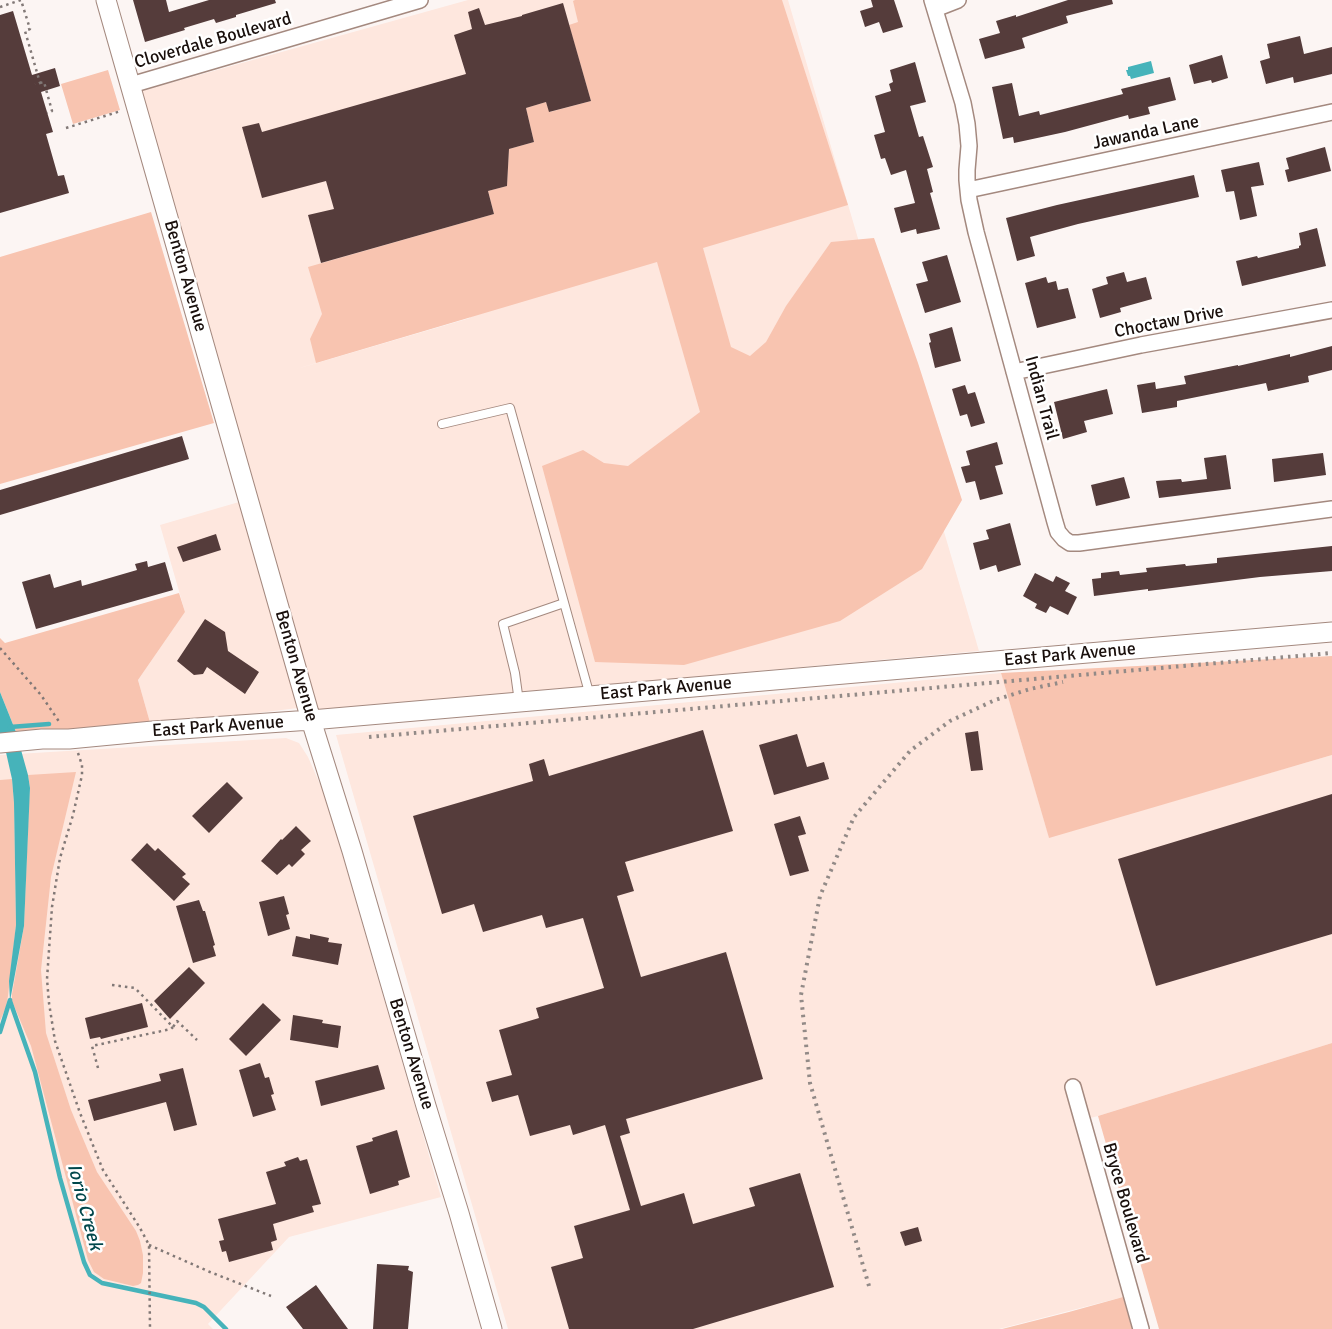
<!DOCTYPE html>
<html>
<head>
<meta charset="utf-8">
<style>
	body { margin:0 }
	canvas { display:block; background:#fcf5f3 }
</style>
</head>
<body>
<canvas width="1332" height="1329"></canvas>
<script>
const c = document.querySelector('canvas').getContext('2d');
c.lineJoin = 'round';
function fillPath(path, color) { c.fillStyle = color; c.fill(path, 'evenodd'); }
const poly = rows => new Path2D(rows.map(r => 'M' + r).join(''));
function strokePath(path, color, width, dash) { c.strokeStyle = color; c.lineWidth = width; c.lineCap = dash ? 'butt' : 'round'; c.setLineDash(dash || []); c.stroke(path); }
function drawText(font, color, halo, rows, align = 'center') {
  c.font = font + ' Signika,sans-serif'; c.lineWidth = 5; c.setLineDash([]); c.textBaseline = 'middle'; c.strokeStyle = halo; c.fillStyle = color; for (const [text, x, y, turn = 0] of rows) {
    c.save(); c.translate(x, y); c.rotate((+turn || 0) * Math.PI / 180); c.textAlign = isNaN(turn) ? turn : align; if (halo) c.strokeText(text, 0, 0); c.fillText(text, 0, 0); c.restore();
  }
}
fillPath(poly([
	[468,0,788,0,979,651,315,711,138,92],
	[470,317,470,318,293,370,316,363],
	[239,502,298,708,151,726,138,680,185,612,160,525],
	[1001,673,1049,837,1332,755,1332,1043,1098,1116,1075,1122,1123,1297,999,1329,508,1329,336,735],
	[286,738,299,743,308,757,326,798,441,1197,289,1237,208,1324,213,1329,0,1329,0,755]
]), '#fee7de');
fillPath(poly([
	[575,0,782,0,848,205,703,248,731,347,750,356,766,342,786,306,831,242,874,238,918,363,962,500,922,569,840,621,684,665,595,662,542,466,583,450,604,463,628,466,700,412,657,262,316,363,310,339,322,314,308,267,494,214,488,191,507,186,509,149,534,142,526,108,546,102,550,112,591,101,569,25,578,22,573,1],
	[108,70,120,110,73,124,61,84],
	[151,212,214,423,0,484,0,257],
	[179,593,185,612,138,680,151,726,16,732,0,692,0,638,5,643],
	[1332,656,1332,755,1049,838,1001,673],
	[76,772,51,877,41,970,46,1033,71,1110,97,1172,136,1231,140,1241,143,1255,143,1273,141,1283,138,1285,133,1286,104,1279,94,1272,88,1260,31,1046,12,1001,12,994,24,926,29,802,30,788,28,775],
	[12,779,14,803,16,925,8,996,6,1007,0,1021,0,780],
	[1332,1043,1332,1329,1159,1329,1098,1116],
	[1123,1297,1132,1329,1002,1329,1069,1312]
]), '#f8c4b0');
fillPath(poly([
	[1151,61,1154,73,1131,79,1130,76,1128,76,1126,70,1128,70,1128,67],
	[0,692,16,732,28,775,30,788,24,926,10,1001,9,981,16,925,14,803,12,779,5,748,0,738]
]), '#46b3ba');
strokePath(poly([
	[10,727,49,724],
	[10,1001,35,1072,60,1178,84,1262,90,1275,102,1283,196,1303,204,1307,226,1329],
	[0,1032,10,1000]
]), '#46b3ba', 4.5);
fillPath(poly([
	[133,0,166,0,169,12,209,0,275,0,276,3,236,15,236,17,216,23,214,19,184,28,185,30,145,42],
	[871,0,894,0,903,27,883,33,879,22,865,27,860,11,873,7],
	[1068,0,1112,0,1113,4,1066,16,1068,23,1022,38,1025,48,985,59,979,39,1000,33,996,21,1016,15,1016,17],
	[563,3,591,101,549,112,546,102,526,108,534,142,509,149,507,186,488,191,494,214,321,263,308,215,334,209,326,181,262,198,242,127,259,123,262,132,466,74,454,35,472,29,468,12,479,8,485,25,522,16,522,15],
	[13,11,32,75,55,68,60,86,41,92,53,132,46,134,58,176,64,175,69,193,0,213,0,15],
	[1300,36,1304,54,1332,47,1332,74,1294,83,1293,77,1266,84,1260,61,1270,58,1267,44],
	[1222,55,1228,78,1212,83,1211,80,1194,84,1189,65],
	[915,62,926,102,910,106,919,137,923,136,933,167,927,169,933,192,930,193,940,229,917,234,916,229,901,233,894,208,915,203,906,170,891,175,885,158,881,159,874,135,885,132,875,96,891,91,889,84,893,82,890,70],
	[1170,77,1176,100,1148,107,1150,114,1129,119,1128,115,1065,132,1014,143,1013,137,1003,139,992,87,1012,83,1019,116,1039,111,1040,115,1123,94,1121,89],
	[1325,147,1331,171,1288,182,1285,170,1289,169,1286,158],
	[1259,162,1264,185,1251,187,1257,216,1240,220,1234,191,1226,192,1221,170],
	[1194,175,1199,197,1078,224,1030,237,1035,256,1017,261,1006,218,1057,205],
	[1317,228,1326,266,1242,286,1236,261,1257,256,1258,258,1299,248,1299,246,1301,245,1299,233],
	[947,255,961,302,925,313,916,284,928,281,922,262],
	[1124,272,1127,282,1146,277,1152,299,1120,308,1121,312,1100,318,1092,289,1108,284,1106,277],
	[1046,277,1048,283,1056,281,1058,290,1068,288,1076,318,1037,328,1025,283],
	[952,327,961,361,935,368,929,343,931,342,929,334],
	[1332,346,1332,370,1308,376,1309,382,1268,391,1266,383,1177,401,1177,407,1142,413,1137,385,1155,382,1156,389,1186,384,1184,376,1238,365,1238,366,1290,354,1290,357],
	[965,385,968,394,975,392,985,423,971,427,967,414,960,416,952,389],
	[1107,389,1113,414,1084,421,1087,432,1063,439,1054,402],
	[182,436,189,459,0,515,0,490],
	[997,442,1003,464,995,466,1003,494,980,500,975,481,966,483,961,467,970,465,966,451],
	[1323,453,1326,475,1274,482,1272,459],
	[1226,455,1231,489,1159,498,1156,481,1181,479,1182,482,1207,479,1204,458],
	[1124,477,1130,498,1096,506,1091,485],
	[1010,523,1021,565,998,572,996,565,980,570,973,543,989,539,986,530],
	[216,534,221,550,183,562,177,547],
	[1332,546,1332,571,1260,577,1148,591,1148,589,1094,596,1092,579,1101,578,1101,573,1119,571,1120,575,1147,572,1146,568,1185,564,1186,566,1217,563,1217,558],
	[147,561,148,567,165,562,173,590,36,629,22,582,50,574,54,588,81,580,82,586,137,570,135,564],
	[1035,573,1053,582,1056,576,1070,583,1065,591,1077,597,1068,615,1050,606,1046,613,1035,608,1037,604,1023,596],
	[205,619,225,632,228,651,259,672,245,694,207,667,203,674,194,675,177,661],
	[703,730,733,831,625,862,634,891,617,896,641,977,726,952,763,1079,626,1119,630,1133,620,1136,641,1206,684,1193,693,1224,755,1206,749,1188,800,1173,834,1287,693,1329,569,1329,551,1267,583,1258,574,1226,630,1210,605,1125,573,1135,570,1125,530,1136,518,1095,492,1102,486,1082,512,1075,499,1030,539,1018,536,1008,604,988,583,918,546,928,542,915,483,932,474,904,442,914,413,816,533,781,529,764,544,759,549,776],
	[978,731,983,770,971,771,965,733],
	[797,734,807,767,824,762,829,779,774,795,759,745],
	[227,782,243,798,209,833,192,816],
	[1332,794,1332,934,1156,986,1118,859],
	[800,816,806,834,798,836,809,871,790,876,774,824],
	[296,826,311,841,301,850,305,854,292,867,289,864,277,875,261,861,281,839,282,840],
	[147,843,155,851,158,848,186,874,182,877,190,884,174,901,131,860],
	[284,896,289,914,286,915,290,929,268,936,259,902],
	[199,900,203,911,205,911,215,945,213,946,216,956,193,963,176,906],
	[310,934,329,938,328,942,342,944,338,965,292,956,296,936,310,939],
	[189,967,205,983,170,1019,154,1001],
	[142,1003,148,1027,101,1039,100,1037,90,1039,85,1018],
	[263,1003,281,1020,246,1056,229,1039],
	[293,1015,323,1020,322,1023,341,1026,338,1048,290,1040],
	[260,1063,265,1078,269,1077,274,1094,271,1095,276,1110,253,1117,239,1070],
	[378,1065,385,1089,321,1106,315,1081],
	[183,1068,197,1125,174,1131,166,1102,94,1121,88,1100,161,1081,159,1074],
	[397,1130,410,1177,398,1181,399,1185,370,1194,356,1146,373,1141,372,1138],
	[298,1157,300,1161,307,1159,321,1204,312,1206,314,1212,273,1224,277,1240,271,1242,273,1250,229,1262,226,1251,222,1252,219,1241,224,1240,218,1219,276,1204,266,1172,286,1166,284,1162],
	[918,1227,922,1241,905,1246,900,1232],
	[377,1264,409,1266,408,1270,413,1272,408,1329,373,1329],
	[316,1285,348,1329,303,1329,286,1307]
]), '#553c3b');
const service = poly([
	[442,424,510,408,590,696],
	[519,702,515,673,503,624,564,603]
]);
const minor = poly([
	[932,0,963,103,967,124,969,146,967,170,967,180,969,200,976,232,1055,522,1058,532,1064,539,1070,543,1079,543,1332,509],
	[935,9,958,0],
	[131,85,420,0],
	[968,190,1332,112],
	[1014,372,1141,345,1332,310],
	[1073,1087,1141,1329]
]);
const tertiary = poly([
	[106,0,311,720,352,851,426,1106,459,1213,492,1329],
	[0,743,42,739,69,739,153,731,311,720,1332,632]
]);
strokePath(service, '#a4897f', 10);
strokePath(minor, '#a4897f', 18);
strokePath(tertiary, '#a4897f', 21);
strokePath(poly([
	[0,7,21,0,30,29,25,31,40,83,35,84],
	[40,83,44,82,52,111,47,113],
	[66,128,121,111],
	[0,648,41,695,60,723],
	[78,753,82,765,82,775,73,815,60,858,52,907,47,979,49,1003,55,1041,80,1113,103,1170,140,1228,149,1245,150,1329],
	[112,985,135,988,173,1027,177,1021,197,1040],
	[98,1068,92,1046,171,1029,173,1027],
	[149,1245,210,1272,271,1296]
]), '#817876', 2.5, [2.5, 4]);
strokePath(service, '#fff', 8);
strokePath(minor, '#fff', 15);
strokePath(tertiary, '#fff', 19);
strokePath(poly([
	[369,737,1332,653],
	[869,1286,810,1083,801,995,820,896,854,817,910,751,950,721,995,700,1030,689,1063,682]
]), '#928a87', 4, [2.5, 5]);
drawText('18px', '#190f0c', '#fff', [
	["Cloverdale Boulevard",213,41,-16],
	["Jawanda Lane",1146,133,-12],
	["Benton Avenue",185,276,74],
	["Choctaw Drive",1169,322,-11],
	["Indian Trail",1041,398,75],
	["East Park Avenue",1070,655,-5],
	["Benton Avenue",296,666,74],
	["East Park Avenue",666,689,-5],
	["East Park Avenue",218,727,-4],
	["Benton Avenue",411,1054,73],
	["Bryce Boulevard",1125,1203,74]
]);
drawText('italic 19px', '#01474b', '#fff', [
	["Iorio Creek",84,1207,75]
]);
</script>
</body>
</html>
